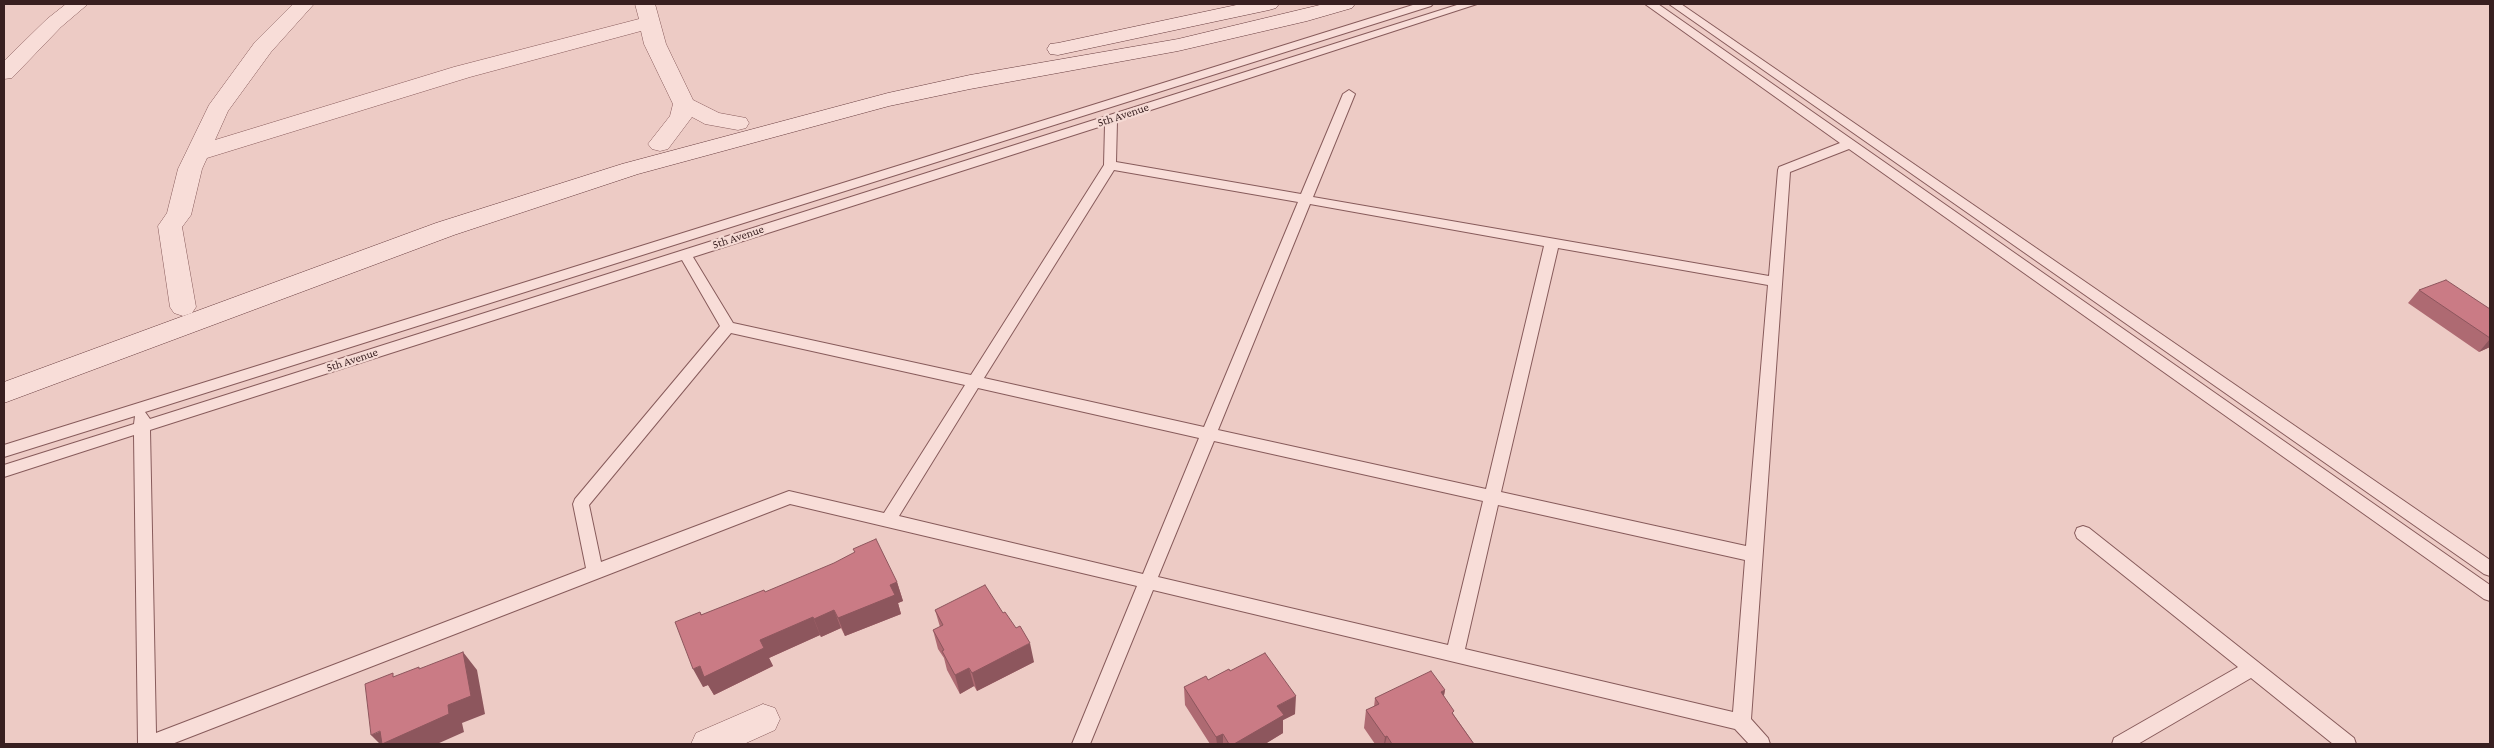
<!DOCTYPE html>
<html>
<head>
<meta charset="utf-8">
<style>
	body { margin:0 }
	#map { position:relative; width:2494px; height:748px; overflow:hidden; background:#edcbc5; font-family:"Crimson Pro",serif }
	canvas { display:block }
	.frame { position:absolute; inset:0; border:5px solid #381f20; pointer-events:none }
</style>
</head>
<body>
<div id="map">
<canvas width="2494" height="748"></canvas>
<div class="frame"></div>
</div>
<script>
const c = document.querySelector('canvas').getContext('2d');
c.lineJoin = 'round';
const poly = rows => new Path2D(rows.map(r => 'M' + r).join(''));
function strokePath(path, color, width, dash) { c.strokeStyle = color; c.lineWidth = width; c.lineCap = dash ? 'butt' : 'round'; c.setLineDash(dash || []); c.stroke(path); }
function fillPath(path, color) { c.fillStyle = color; c.fill(path, 'evenodd'); }
function drawText(font, color, halo, rows, align = 'center') {
  c.font = font + ' "Crimson Pro",serif'; c.lineWidth = 4.5; c.setLineDash([]); c.textBaseline = 'middle'; c.strokeStyle = halo; c.fillStyle = color; for (const [text, x, y, turn = 0] of rows) {
    c.save(); c.translate(x, y); c.rotate((+turn || 0) * Math.PI / 180); c.textAlign = isNaN(turn) ? turn : align; if (halo) c.strokeText(text, 0, 0); c.fillText(text, 0, 0); c.restore();
  }
}
const service = poly([
	[1416,4,1433,4,1431,6,145,412,150,419,1460,4,1477,4,1117,121,1116,162,1301,194,1343,94,1349,90,1355,94,1313,197,1769,276,1778,170,1779,167,1840,143,1645,4,1658,4,2490,585,2490,601,2484,599,1849,149,1790,172,1751,719,1768,738,1770,744,1749,744,1735,729,1153,590,1090,744,1072,744,1137,586,790,504,172,744,138,744,134,435,4,477,4,465,134,424,135,416,4,457,4,445,1416,4],
	[1105,125,1104,165,971,375,733,323,693,257,1105,125],
	[1114,170,1298,202,1204,427,984,378,1114,170],
	[1310,204,1544,246,1486,489,1218,430,1310,204],
	[1558,248,1768,285,1746,546,1501,492,1558,248],
	[682,260,720,326,575,499,573,504,586,568,156,733,150,430,682,260],
	[731,333,965,385,884,513,789,491,601,562,589,505,731,333],
	[978,388,1199,438,1143,574,899,516,978,388],
	[1214,441,1483,501,1448,645,1158,577,1214,441],
	[1498,505,1745,560,1733,712,1465,649,1498,505],
	[1669,4,1681,4,2490,560,2490,576,2484,574,1669,4],
	[2083,526,2089,528,2354,738,2356,744,2333,744,2251,678,2138,744,2112,744,2114,738,2238,667,2077,538,2075,533,2077,528,2083,526]
]);
const minor = poly([
	[66,4,88,4,61,27,12,78,4,79,4,61,47,19,66,4],
	[293,4,314,4,271,52,228,111,215,140,454,67,639,19,635,4,655,4,666,44,693,100,719,113,746,118,749,123,746,128,738,130,705,124,692,117,668,149,660,151,652,149,648,144,670,116,673,104,644,44,641,31,470,77,207,158,202,169,191,215,182,227,196,307,192,313,183,316,174,313,170,307,158,226,167,213,178,169,209,105,255,42,293,4],
	[763,704,775,708,780,719,775,730,744,744,691,744,696,733,763,704]
]);
const secondary = poly([
	[1241,4,1279,4,1276,8,1269,10,1058,55,1050,54,1047,49,1050,44,1058,43,1241,4],
	[1324,4,1355,4,1352,8,1307,21,1178,51,970,89,889,106,638,174,454,235,4,403,4,382,436,223,622,164,888,93,970,75,1178,39,1324,4]
]);
strokePath(service, '#875b5b', 2);
strokePath(minor, '#875b5b', 1);
strokePath(secondary, '#693e40', 1);
fillPath(service, '#f8ddd8');
fillPath(minor, '#f8ddd8');
fillPath(secondary, '#f8ddd8');
fillPath(poly([
	[2419,290,2490,309,2490,347,2479,352,2408,303],
	[897,582,903,601,898,603,901,614,845,636,841,628,821,637,820,635,769,658,773,666,714,695,708,685,703,687,700,612,702,615,765,592],
	[935,610,1034,662,977,691,974,686,960,694,947,670,944,658,938,649,933,630,940,627],
	[1230,671,1295,714,1283,720,1283,733,1265,744,1210,744,1185,705,1184,687,1208,680],
	[1445,690,1444,696,1454,715,1474,744,1375,744,1364,728,1366,710,1374,707,1375,698]
]), '#ae6a72');
fillPath(poly([
	[2490,339,2490,347,2479,352],
	[897,582,903,601,898,603,901,614,845,636,838,618,890,585],
	[834,610,841,628,821,637,814,619],
	[813,617,820,635,769,658,773,666,714,695,708,685,703,687,693,669],
	[1030,643,1034,662,977,691,972,673],
	[463,652,477,670,485,714,462,723,464,732,437,744,380,744,371,735,448,705],
	[969,668,974,686,960,694,955,675],
	[1445,690,1441,709,1441,692],
	[1296,696,1295,714,1283,720,1283,733,1265,744,1234,744,1277,706],
	[1223,734,1223,744,1217,744,1216,737],
	[1387,736,1385,744,1384,744,1385,737]
]), '#8d565d');
const building = poly([
	[2446,280,2490,309,2490,338,2419,290,2446,280],
	[876,539,897,582,890,585,895,595,838,618,834,610,814,619,813,617,760,640,764,648,704,677,700,666,693,669,675,622,700,612,701,615,764,590,765,592,834,563,855,552,853,549,876,539],
	[985,585,1003,613,1005,612,1016,628,1020,626,1030,643,972,673,969,668,955,675,942,651,944,650,933,630,943,625,935,610,985,585],
	[463,652,471,696,448,705,449,714,382,744,380,731,371,735,365,684,393,673,393,677,419,667,419,669,463,652],
	[1265,653,1296,696,1277,706,1284,715,1234,744,1229,744,1223,734,1216,737,1184,687,1206,676,1208,680,1229,669,1230,671,1265,653],
	[1431,671,1445,690,1441,692,1454,711,1452,713,1474,744,1392,744,1387,736,1385,737,1366,710,1379,704,1375,698,1431,671]
]);
fillPath(building, '#ca7b85');
strokePath(building, '#8d565d', 1);
drawText('12px', '#381f20', '#f5dad4', [
	["5th Avenue",1123,115,-18],
	["5th Avenue",738,237,-18],
	["5th Avenue",352,360,-18]
]);
</script>
</body>
</html>
